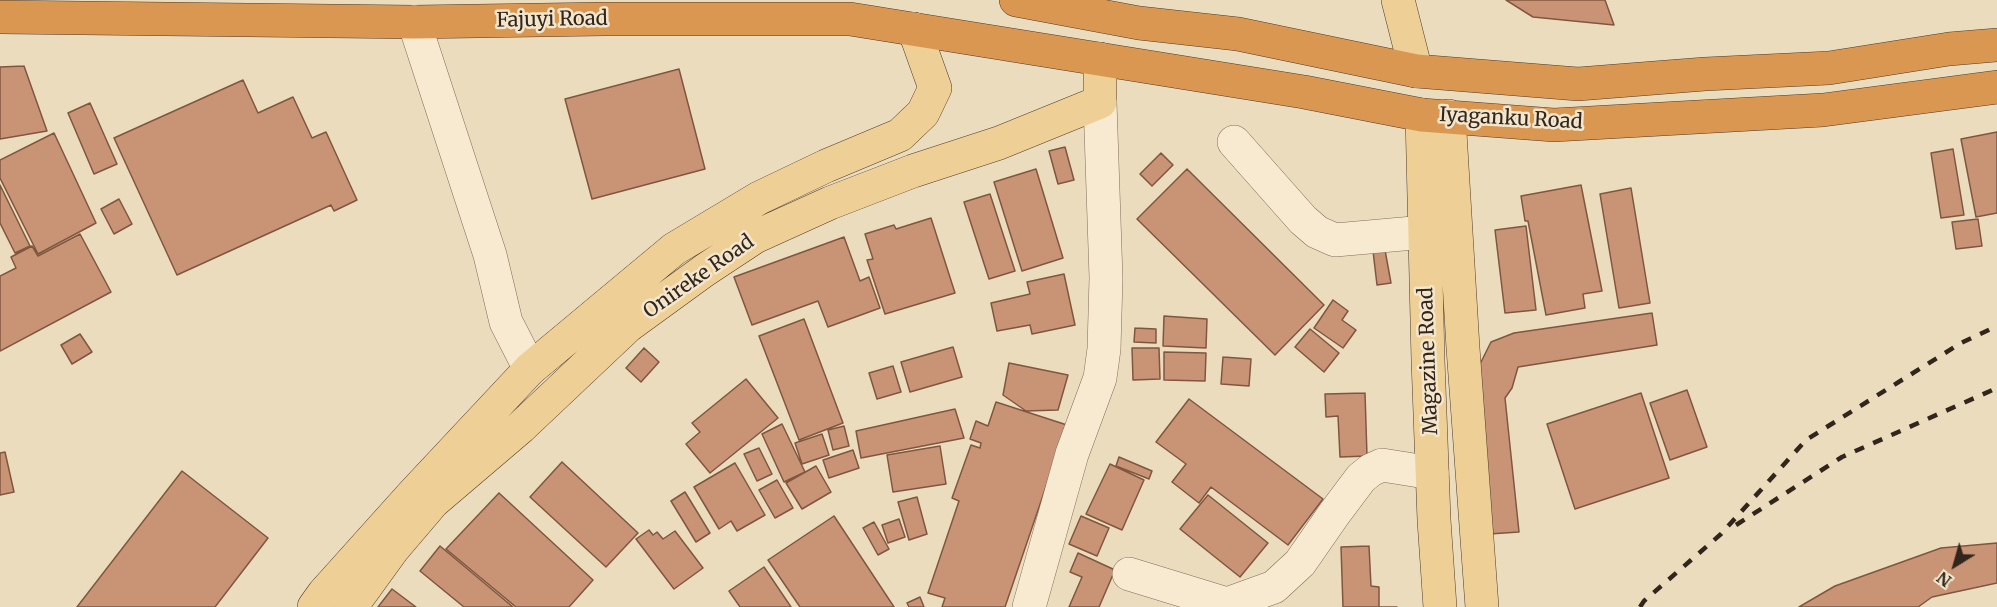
<!DOCTYPE html>
<html>
<head>
<meta charset="utf-8">
<style>
	body { margin:0 }
	#map { position:relative; width:1997px; height:607px; overflow:hidden; background:#ebdcbe; font-family:Merriweather,serif }
	canvas { display:block }
	.north { position:absolute; left:1925px; top:535px; width:60px; height:60px; -webkit-text-stroke:4px #f3e6cd; paint-order:stroke; rotate:217deg; font-size:16px; font-weight:700; line-height:24px; text-align:center; color:#32261c }
	.north::after { content:''; display:block; margin:auto; width:21px; height:27px; background:#32261c; clip-path:polygon(50% 0,100% 100%,50% 72%,0 100%) }
</style>
</head>
<body>
<div id="map">
<canvas width="1997" height="607"></canvas>
<div class="north">N</div>
</div>
<script>
const c = document.querySelector('canvas').getContext('2d');
c.lineJoin = 'round';
function fillPath(path, color) { c.fillStyle = color; c.fill(path, 'evenodd'); }
const poly = rows => new Path2D(rows.map(r => 'M' + r).join(''));
function strokePath(path, color, width, dash) { c.strokeStyle = color; c.lineWidth = width; c.lineCap = dash ? 'butt' : 'round'; c.setLineDash(dash || []); c.stroke(path); }
function drawText(font, color, halo, rows, align = 'center') {
  c.font = font + ' Merriweather,serif'; c.lineWidth = 5; c.setLineDash([]); c.textBaseline = 'middle'; c.strokeStyle = halo; c.fillStyle = color; for (const [text, x, y, turn = 0] of rows) {
    c.save(); c.translate(x, y); c.rotate((+turn || 0) * Math.PI / 180); c.textAlign = isNaN(turn) ? turn : align; if (halo) c.strokeText(text, 0, 0); c.fillText(text, 0, 0); c.restore();
  }
}
const building = poly([
	[1506,0,1605,0,1614,25,1533,17,1506,0],
	[24,66,47,131,0,139,0,67,24,66],
	[679,69,705,169,592,199,565,99,679,69],
	[243,80,258,113,293,97,312,138,326,132,357,200,334,211,331,205,177,275,114,138,243,80],
	[90,103,117,164,94,174,68,113,90,103],
	[1997,132,1997,213,1976,217,1961,139,1997,132],
	[54,133,96,223,38,254,0,178,0,160,54,133],
	[1065,147,1074,180,1058,184,1049,151,1065,147],
	[1953,149,1964,215,1941,218,1931,153,1953,149],
	[1161,153,1173,165,1152,186,1140,174,1161,153],
	[1036,169,1063,258,1022,271,994,182,1036,169],
	[1187,169,1324,305,1275,355,1137,219,1187,169],
	[0,185,30,246,15,253,0,223,0,185],
	[1581,185,1602,291,1583,294,1585,308,1546,315,1528,221,1525,221,1521,196,1581,185],
	[1631,188,1650,303,1619,308,1600,194,1631,188],
	[990,194,1015,271,989,279,964,202,990,194],
	[119,199,132,224,114,234,101,209,119,199],
	[931,218,955,293,885,314,867,260,873,259,865,234,894,225,896,229,931,218],
	[1978,219,1982,246,1956,249,1952,222,1978,219],
	[1526,226,1536,310,1505,313,1495,230,1526,226],
	[80,234,111,292,0,351,0,276,16,268,11,257,32,246,38,256,80,234],
	[844,237,860,281,869,277,880,308,828,327,818,301,752,325,734,277,844,237],
	[1385,250,1391,283,1377,285,1373,251,1385,250],
	[1064,274,1075,325,1032,334,1030,325,997,331,991,303,1030,294,1027,282,1064,274],
	[1333,300,1348,311,1342,320,1356,330,1343,348,1314,328,1333,300],
	[1652,313,1657,345,1518,367,1512,388,1505,398,1519,532,1489,534,1479,366,1491,342,1514,333,1652,313],
	[1164,316,1207,319,1206,348,1163,346,1164,316],
	[804,319,843,423,799,440,759,336,804,319],
	[1135,328,1156,329,1156,343,1134,342,1135,328],
	[1310,329,1339,353,1324,372,1295,347,1310,329],
	[80,334,92,352,72,364,61,345,80,334],
	[953,347,962,377,910,392,901,362,953,347],
	[644,348,659,362,641,382,626,368,644,348],
	[1132,348,1159,348,1160,379,1133,380,1132,348],
	[1164,352,1206,353,1205,381,1164,380,1164,352],
	[1223,357,1251,359,1249,386,1221,384,1223,357],
	[1009,363,1068,375,1058,410,1026,411,1003,395,1009,363],
	[893,366,901,392,877,399,869,373,893,366],
	[746,379,778,418,710,473,686,444,700,432,692,423,746,379],
	[1687,390,1707,447,1670,460,1650,403,1687,390],
	[1365,393,1367,456,1340,457,1338,416,1326,417,1325,394,1365,393],
	[1641,393,1669,478,1575,509,1547,424,1641,393],
	[1189,399,1323,499,1288,545,1211,487,1199,503,1172,482,1186,464,1156,442,1189,399],
	[996,402,1067,425,1005,607,942,607,945,598,928,593,959,501,952,498,971,445,980,448,981,443,970,439,976,421,988,426,996,402],
	[955,409,964,438,861,458,856,431,955,409],
	[782,424,805,472,784,482,762,434,782,424],
	[844,426,849,446,833,450,828,430,844,426],
	[822,434,829,455,802,464,795,443,822,434],
	[940,446,946,484,893,492,887,455,940,446],
	[759,448,772,474,757,481,744,454,759,448],
	[853,450,859,468,829,478,823,460,853,450],
	[5,452,14,492,0,495,0,453,5,452],
	[1119,457,1152,471,1149,479,1116,466,1119,457],
	[562,462,638,533,606,567,530,497,562,462],
	[735,463,765,515,737,531,731,521,719,529,694,487,735,463],
	[1110,464,1144,480,1122,530,1086,514,1110,464],
	[816,466,831,492,802,509,786,483,816,466],
	[182,471,268,538,215,607,77,607,182,471],
	[777,480,793,508,775,518,759,490,777,480],
	[685,492,710,533,696,542,671,501,685,492],
	[499,493,593,580,569,607,516,607,446,549,499,493],
	[1208,495,1268,543,1240,577,1180,529,1208,495],
	[917,497,927,534,909,540,898,502,917,497],
	[834,516,894,607,800,607,768,560,834,516],
	[1081,516,1109,528,1097,556,1069,544,1081,516],
	[899,519,905,537,888,543,882,525,899,519],
	[874,522,889,549,878,555,863,528,874,522],
	[649,530,653,535,657,532,663,539,675,531,703,568,674,589,636,539,649,530],
	[1997,543,1997,583,1932,597,1918,607,1799,607,1835,586,1941,548,1997,543],
	[440,546,513,607,464,607,420,571,440,546],
	[1369,546,1371,586,1379,587,1379,607,1397,607,1343,607,1341,547,1369,546],
	[1078,553,1115,570,1099,607,1069,607,1082,577,1070,572,1078,553],
	[764,567,791,607,740,607,729,591,764,567],
	[392,589,416,607,378,607,392,589],
	[920,597,924,607,909,607,907,603,920,597]
]);
fillPath(building, '#c89475');
strokePath(building, '#80563f', 1.5);
const minor = poly([
	[414,22,490,255,506,322,530,369],
	[1234,142,1303,220,1317,232,1335,240,1425,232],
	[1129,574,1227,604,1274,587,1300,563,1334,514,1361,478,1371,470,1382,465,1432,473],
	[1029,607,1072,454,1100,378,1104,349,1106,278,1100,102]
]);
const major = poly([
	[1398,0,1416,71],
	[1422,115,1428,360,1434,520,1440,607],
	[1449,116,1463,348,1482,607],
	[314,607,324,593,412,495,530,369,674,249,759,198,826,166,900,135,923,113,935,88,914,29],
	[351,607,393,549,433,502,521,427,628,326,705,270,755,237,830,203,913,171,999,143,1100,102,1100,59]
]);
const highway = poly([
	[1016,0,1139,23,1238,34,1416,71,1578,84,1705,74,1829,68,1949,49,1997,45],
	[0,17,414,22,604,19,850,19,1304,92,1422,115,1554,125,1823,110,1997,87]
]);
strokePath(minor, '#826d58', 34);
strokePath(major, '#503b2c', 34);
strokePath(highway, '#503b2c', 34);
strokePath(minor, '#f7ead1', 33);
strokePath(major, '#eecf96', 33);
strokePath(highway, '#d99751', 33);
strokePath(poly([
	[1736,525,1842,457,1997,388],
	[1640,607,1644,601,1721,534,1806,440,1961,343,1997,326]
]), '#32261c', 4.5, [10, 10]);
drawText('20px', '#32261c', '#f3e6cd', [
	["Fajuyi Road",552,20,-1],
	["Iyaganku Road",1511,119,3],
	["Onireke Road",699,277,-35],
	["Magazine Road",1429,361,-92]
]);
</script>
</body>
</html>
